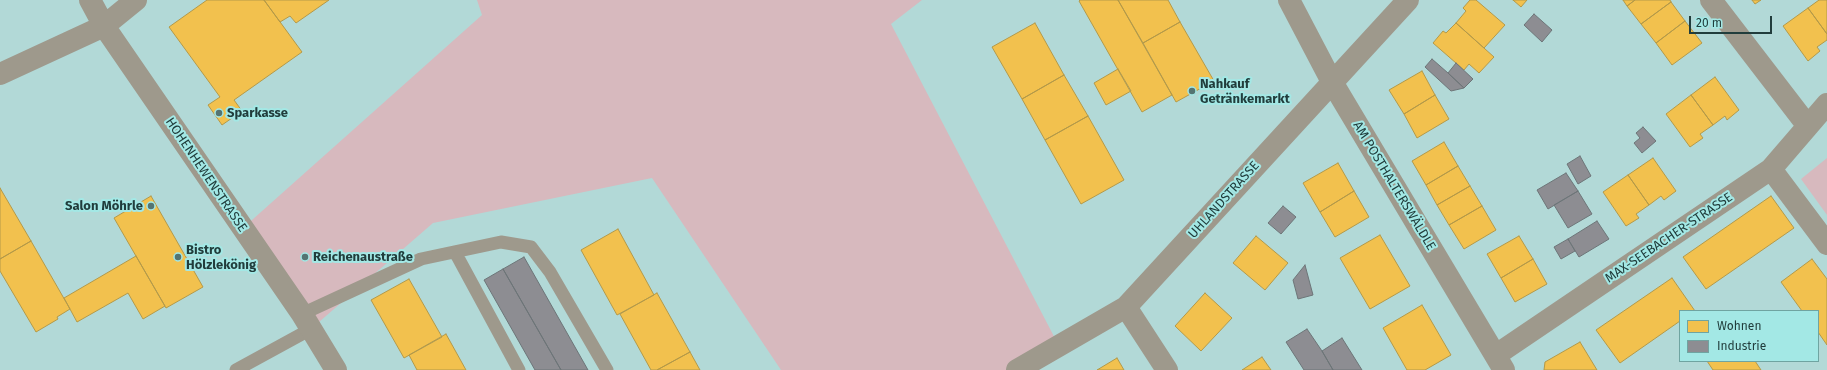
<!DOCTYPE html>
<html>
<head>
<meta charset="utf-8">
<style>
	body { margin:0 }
	#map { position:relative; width:1827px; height:370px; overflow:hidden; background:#b2d9d7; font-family:"Fira Sans",sans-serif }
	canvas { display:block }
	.legend { position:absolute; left:1679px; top:310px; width:140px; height:52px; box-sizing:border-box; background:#a3e8e5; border:1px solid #6fa4a1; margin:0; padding:5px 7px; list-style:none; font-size:12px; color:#213d3c }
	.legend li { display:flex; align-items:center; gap:8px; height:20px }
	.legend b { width:20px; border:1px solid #6fa4a1 }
	.scale { position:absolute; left:1689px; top:16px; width:83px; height:18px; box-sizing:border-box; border:2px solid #213d3c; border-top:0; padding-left:5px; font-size:12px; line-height:14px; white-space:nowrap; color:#213d3c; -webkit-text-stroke:3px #a3e8e5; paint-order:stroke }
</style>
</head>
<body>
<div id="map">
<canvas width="1827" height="370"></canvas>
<ul class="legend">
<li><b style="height:11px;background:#f2c14e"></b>Wohnen</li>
<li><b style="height:11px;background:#8d8d92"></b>Industrie</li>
</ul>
<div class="scale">20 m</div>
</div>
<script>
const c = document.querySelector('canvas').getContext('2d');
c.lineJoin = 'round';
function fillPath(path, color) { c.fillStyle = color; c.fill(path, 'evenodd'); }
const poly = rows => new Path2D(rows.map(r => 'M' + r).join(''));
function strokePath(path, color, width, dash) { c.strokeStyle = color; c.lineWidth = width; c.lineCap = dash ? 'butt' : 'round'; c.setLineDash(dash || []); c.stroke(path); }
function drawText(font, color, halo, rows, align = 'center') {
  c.font = font + ' "Fira Sans",sans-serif'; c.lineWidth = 4; c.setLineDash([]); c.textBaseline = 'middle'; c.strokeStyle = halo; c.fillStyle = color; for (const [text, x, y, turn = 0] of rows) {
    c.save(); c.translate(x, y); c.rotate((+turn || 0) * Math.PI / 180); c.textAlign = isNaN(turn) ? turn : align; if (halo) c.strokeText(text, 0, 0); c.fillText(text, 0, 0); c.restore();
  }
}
fillPath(poly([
	[477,0,922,0,891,24,1059,346,1017,370,781,370,652,178,433,223,311,329,243,228,482,15],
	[1827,158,1827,215,1801,179]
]), '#d7b9be');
const homes = poly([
	[207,0,264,0,302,52,234,100,242,111,222,125,208,105,220,97,169,27,207,0],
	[264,0,329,0,296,23,290,16,280,22,264,0],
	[1080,0,1118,0,1172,95,1142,112,1079,1,1080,0],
	[1118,0,1168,0,1180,22,1143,43,1118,0],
	[1470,0,1476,0,1505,25,1484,48,1456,23,1466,11,1463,8,1470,0],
	[1513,0,1527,0,1521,7,1513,0],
	[1623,0,1635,0,1627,6,1623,0],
	[1635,0,1670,0,1671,2,1641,24,1627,6,1635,0],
	[1752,0,1761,0,1755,4,1752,0],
	[1819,0,1827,0,1827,34,1808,8,1819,0],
	[1671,2,1685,21,1656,43,1641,24,1671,2],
	[1808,8,1827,34,1827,40,1817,47,1820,51,1808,61,1783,26,1808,8],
	[1685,21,1702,43,1672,65,1656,43,1685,21],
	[1180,22,1214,81,1176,102,1143,43,1180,22],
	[1035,23,1064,75,1022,99,992,47,1035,23],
	[1456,23,1494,57,1479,73,1469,64,1464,70,1433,43,1443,31,1446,33,1456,23],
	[1118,69,1131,91,1106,105,1094,83,1118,69],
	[1422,71,1435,95,1404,114,1389,90,1422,71],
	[1064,75,1088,116,1045,140,1022,99,1064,75],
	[1715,77,1739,110,1727,120,1725,116,1713,125,1691,95,1715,77],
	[1435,95,1449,119,1417,138,1404,114,1435,95],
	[1691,95,1713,125,1700,134,1703,138,1690,147,1666,114,1691,95],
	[1088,116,1124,180,1081,204,1045,140,1088,116],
	[1444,142,1458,166,1426,185,1412,161,1444,142],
	[1653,158,1676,191,1664,200,1661,196,1649,205,1628,175,1653,158],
	[1338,163,1354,191,1320,212,1303,183,1338,163],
	[1458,166,1470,186,1437,205,1426,185,1458,166],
	[1628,175,1649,205,1636,214,1639,218,1626,226,1603,192,1628,175],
	[1470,186,1482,206,1449,225,1437,205,1470,186],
	[0,188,31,241,0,259,0,188],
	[1354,191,1369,217,1335,237,1320,212,1354,191],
	[151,196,203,287,166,308,114,218,151,196],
	[1771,196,1794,228,1706,289,1683,257,1771,196],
	[1482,206,1496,230,1464,249,1449,225,1482,206],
	[618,229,654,295,617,315,581,250,618,229],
	[1380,235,1410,286,1370,309,1340,258,1380,235],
	[1256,236,1288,263,1265,290,1233,263,1256,236],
	[1519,236,1533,259,1501,278,1487,254,1519,236],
	[31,241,70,309,57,317,58,319,36,332,0,271,0,259,31,241],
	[136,256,165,306,143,319,128,293,77,322,64,298,136,256],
	[1533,259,1547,284,1515,302,1501,278,1533,259],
	[1812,259,1827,279,1827,345,1818,332,1818,311,1802,311,1781,282,1812,259],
	[1672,278,1695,311,1680,311,1680,321,1620,363,1596,330,1672,278],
	[409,279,442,337,404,358,371,300,409,279],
	[657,293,690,352,657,370,651,370,620,314,657,293],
	[1205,293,1232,318,1201,351,1175,326,1205,293],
	[1422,305,1451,355,1425,370,1407,370,1383,328,1422,305],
	[446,334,466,370,417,370,409,355,446,334],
	[1580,342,1597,370,1544,370,1545,362,1580,342],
	[690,352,700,370,657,370,690,352],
	[1262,357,1271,370,1242,370,1262,357],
	[1117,358,1124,370,1097,370,1117,358],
	[1707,361,1755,361,1761,370,1713,370,1707,361]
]);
fillPath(homes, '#f2c14e');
strokePath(homes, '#b39949', 1);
const industry = poly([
	[1534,14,1552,30,1542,42,1524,25,1534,14],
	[1432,59,1448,73,1464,88,1451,91,1425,67,1432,59],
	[1456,63,1473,79,1464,88,1448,73,1456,63],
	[1643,127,1656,141,1642,153,1634,143,1640,138,1636,133,1643,127],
	[1580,156,1591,176,1578,184,1567,164,1580,156],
	[1566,173,1578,191,1548,209,1537,190,1566,173],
	[1578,191,1592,214,1568,228,1554,205,1578,191],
	[1283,206,1296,217,1281,234,1268,223,1283,206],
	[1597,221,1609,239,1579,257,1568,239,1597,221],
	[1568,239,1575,251,1561,259,1554,247,1568,239],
	[524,257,588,370,561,370,503,269,524,257],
	[1305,265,1313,295,1298,299,1293,280,1305,265],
	[503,269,561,370,535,370,484,280,503,269],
	[1307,329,1322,351,1333,370,1304,370,1286,342,1307,329],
	[1342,338,1362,370,1333,370,1322,351,1342,338]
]);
fillPath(industry, '#8d8d92');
strokePath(industry, '#6d7578', 1);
strokePath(poly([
	[455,252,519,370],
	[302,314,421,259,501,242,531,247,550,272,607,370],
	[236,370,311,329]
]), '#9e998c', 13);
strokePath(poly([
	[90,0,104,26,302,314,336,370],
	[1289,0,1332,82,1504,370],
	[1711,0,1807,125],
	[0,74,104,26,136,0],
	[1771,169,1827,244],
	[1126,307,1167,370],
	[1496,355,1771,169,1827,104],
	[1017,370,1126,307,1408,0]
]), '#9e998c', 22);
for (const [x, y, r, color] of [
	[1192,91,4,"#547472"],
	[219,113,4,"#547472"],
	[151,206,4,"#547472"],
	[178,257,4,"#547472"],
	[305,257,4,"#547472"]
]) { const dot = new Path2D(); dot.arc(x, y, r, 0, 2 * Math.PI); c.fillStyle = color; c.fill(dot); strokePath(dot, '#a3e8e5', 1.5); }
drawText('bold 13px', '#213d3c', '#a3e8e5', [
	["Nahkauf",1200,84],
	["Getränkemarkt",1200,99],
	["Sparkasse",227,113],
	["Salon Möhrle",143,206,"right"],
	["Bistro",186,250],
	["Hölzlekönig",186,265],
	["Reichenaustraße",313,257]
], 'left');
drawText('13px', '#213d3c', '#a3e8e5', [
	["HOHENHEWENSTRASSE",206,175,56],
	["AM POSTHALTERSWÄLDLE",1394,186,59],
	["UHLANDSTRASSE",1224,200,-48],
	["MAX-SEEBACHER-STRASSE",1669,238,-34]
]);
</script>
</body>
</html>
